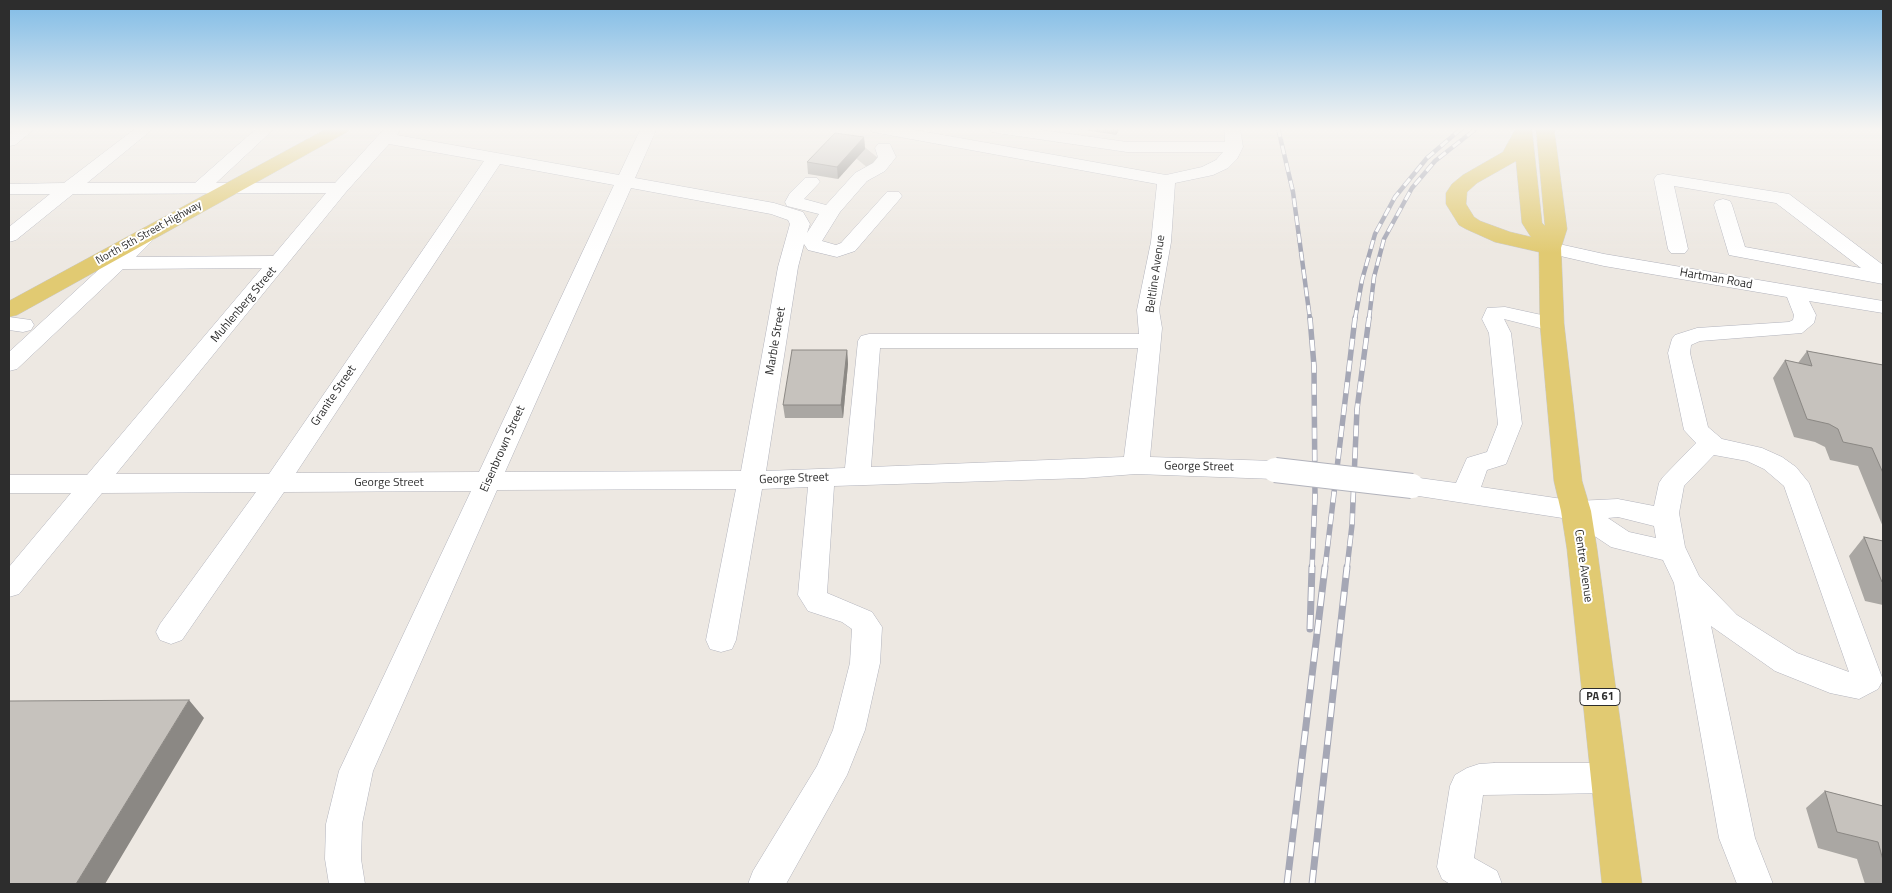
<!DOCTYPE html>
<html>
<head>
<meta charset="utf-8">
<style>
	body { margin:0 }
	#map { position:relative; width:1892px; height:893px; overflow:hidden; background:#ede8e2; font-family:"Titillium Web",sans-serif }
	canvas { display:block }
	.frame { position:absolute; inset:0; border:10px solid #2d2d2d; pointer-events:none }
</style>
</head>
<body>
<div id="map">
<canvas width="1892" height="893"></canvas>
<div class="frame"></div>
</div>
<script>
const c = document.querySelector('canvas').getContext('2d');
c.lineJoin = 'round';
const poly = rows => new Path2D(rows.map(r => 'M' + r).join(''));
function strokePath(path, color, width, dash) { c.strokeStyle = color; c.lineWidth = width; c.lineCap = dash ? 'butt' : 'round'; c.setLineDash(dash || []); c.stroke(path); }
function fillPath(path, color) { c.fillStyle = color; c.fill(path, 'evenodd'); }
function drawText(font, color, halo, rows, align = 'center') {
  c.font = font + ' "Titillium Web",sans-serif'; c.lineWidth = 4; c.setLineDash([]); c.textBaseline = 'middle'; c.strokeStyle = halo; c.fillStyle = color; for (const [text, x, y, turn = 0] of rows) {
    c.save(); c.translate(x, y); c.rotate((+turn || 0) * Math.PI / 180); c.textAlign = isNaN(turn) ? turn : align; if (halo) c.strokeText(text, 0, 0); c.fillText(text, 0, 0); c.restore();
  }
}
strokePath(poly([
	[863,164,872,153]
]), '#c7c3be', 19, [19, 9]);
const minor = poly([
	[17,128,36,128,15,145,9,146,9,134,17,128],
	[136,128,154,128,87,183,195,183,257,128,275,128,216,183,335,183,385,128,402,128,397,135,619,175,641,128,657,128,635,178,774,203,803,212,810,224,807,233,819,214,787,206,785,202,790,193,805,178,817,178,820,182,804,199,826,205,855,173,873,163,878,157,875,148,878,144,890,144,896,157,893,161,885,171,867,181,840,212,822,241,836,245,841,243,887,192,899,192,902,196,899,200,855,251,837,257,808,250,804,244,798,267,766,471,845,468,858,341,861,336,869,334,1139,334,1137,310,1151,242,1157,184,878,133,872,132,870,128,904,128,1166,175,1202,167,1216,160,1223,152,1127,152,997,133,991,132,989,128,1029,128,1127,142,1225,142,1224,128,1240,128,1243,147,1237,159,1228,168,1213,175,1175,183,1171,242,1159,310,1162,328,1150,457,1275,461,1284,464,1288,470,1284,476,1275,479,1136,474,1084,478,834,486,827,593,872,612,882,627,880,663,865,730,847,775,786,884,748,884,753,871,817,766,833,730,850,663,852,629,842,622,808,611,798,595,808,487,762,489,736,640,732,649,721,652,710,649,706,640,736,489,497,490,373,771,362,824,361,859,365,884,329,884,325,859,326,824,339,771,471,491,284,492,182,640,171,644,160,640,156,632,160,624,256,492,102,493,19,594,9,597,9,567,71,493,9,493,9,475,87,475,262,268,123,269,17,369,9,371,9,352,144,228,158,228,161,232,136,257,273,256,326,193,73,194,16,240,9,242,9,227,50,194,9,194,9,184,64,183,136,128],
	[389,144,484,161,269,474,116,474,346,192,389,144],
	[500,164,614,185,479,472,296,473,500,164],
	[631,188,771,214,788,220,790,224,778,267,741,471,505,472,631,188],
	[880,348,1138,348,1124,457,871,467,880,348],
	[1663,174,1789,194,1883,265,1883,284,1729,255,1714,205,1716,201,1723,199,1730,201,1732,205,1745,247,1861,268,1776,203,1674,186,1688,249,1685,253,1671,253,1668,249,1654,179,1657,175,1663,174],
	[1550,242,1604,254,1883,301,1883,313,1809,301,1816,315,1814,323,1802,333,1700,341,1691,345,1690,353,1708,427,1722,439,1762,448,1782,457,1796,467,1809,483,1883,680,1878,689,1859,699,1830,693,1775,671,1711,626,1755,838,1773,884,1737,884,1719,838,1674,583,1663,560,1611,547,1569,519,1412,495,1403,492,1399,486,1403,480,1412,477,1456,483,1467,458,1487,452,1498,424,1489,333,1482,319,1487,308,1505,307,1560,319,1563,324,1560,329,1552,331,1504,319,1511,333,1522,424,1506,464,1487,470,1481,487,1576,501,1618,499,1654,506,1659,483,1663,477,1696,443,1684,430,1668,353,1672,339,1675,335,1697,328,1789,322,1793,320,1794,315,1787,297,1604,266,1543,252,1540,248,1543,244,1550,242],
	[1714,455,1747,461,1764,469,1784,486,1849,672,1797,653,1737,615,1699,576,1685,547,1679,513,1684,486,1714,455],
	[1618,517,1654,526,1656,538,1629,532,1608,518,1618,517],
	[9,317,31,320,34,325,31,330,23,332,9,330,9,317],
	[1494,763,1610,763,1622,767,1627,778,1622,789,1610,793,1483,795,1474,858,1497,871,1502,884,1450,884,1442,879,1437,867,1450,786,1455,775,1467,768,1479,764,1494,763]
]);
const major = poly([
	[328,128,350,128,347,132,17,315,9,317,9,301,328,128],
	[1516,128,1530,128,1532,131,1542,223,1545,226,1536,128,1554,128,1567,229,1561,248,1564,324,1582,481,1591,511,1597,549,1642,884,1602,884,1567,549,1561,511,1554,481,1540,324,1539,252,1495,242,1466,229,1459,225,1446,204,1446,193,1452,184,1463,175,1503,152,1516,128],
	[1516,161,1522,223,1531,237,1510,232,1480,221,1474,217,1466,204,1467,192,1477,183,1516,161]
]);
strokePath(minor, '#b2b3bc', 1);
strokePath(major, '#c8c8c8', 1);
fillPath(minor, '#fff');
fillPath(major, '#e1ca72');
const railFar2 = poly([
	[1278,128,1293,192,1310,319],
	[1355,319,1362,280,1375,234,1395,197,1427,158,1462,128],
	[1369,319,1374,277,1384,239,1412,188,1435,161,1477,128]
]);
const railFar1 = poly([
	[1310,318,1314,366,1315,497,1312,568],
	[1325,568,1355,318],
	[1347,568,1352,525,1357,409,1369,318]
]);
const rail = poly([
	[1310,629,1312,567],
	[1287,884,1325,567],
	[1312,884,1347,567]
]);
strokePath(railFar2, '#a5a7b5', 4.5);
strokePath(railFar1, '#a5a7b5', 5.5);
strokePath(rail, '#a5a7b5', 7);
strokePath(railFar2, '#fff', 3, [9]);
strokePath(railFar1, '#fff', 4, [11]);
strokePath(rail, '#fff', 5, [14]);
const minorBridge = poly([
	[1275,470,1412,486]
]);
strokePath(minorBridge, '#b2b3bc', 26, []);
strokePath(minorBridge, '#fff', 24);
fillPath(poly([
	[1071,128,1120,128,1116,135],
	[864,137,865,149,838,179,808,174,807,162],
	[847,350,848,364,843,418,785,418,783,405],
	[1807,351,1883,365,1883,527,1858,466,1830,460,1825,447,1815,442,1794,437,1773,378,1785,360,1798,363],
	[1864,537,1883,541,1883,605,1865,601,1849,556],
	[1825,791,1883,806,1883,884,1865,884,1857,859,1818,848,1806,808]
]), '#aaa7a3');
fillPath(poly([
	[1117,128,1120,128,1116,135],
	[864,137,865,149,838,179,837,167],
	[847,350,848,364,843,418,841,405],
	[189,700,204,718,105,884,76,884]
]), '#8b8884');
const building = poly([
	[835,133,864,137,837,167,807,162,835,133],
	[792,350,847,350,841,405,783,405,792,350],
	[1807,351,1883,365,1883,473,1872,448,1843,442,1838,429,1829,424,1807,419,1785,360,1812,366,1807,351],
	[1864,537,1883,541,1883,583,1882,582,1864,537],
	[189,700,76,884,9,884,9,701,189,700],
	[1825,791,1883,806,1883,860,1878,842,1837,832,1825,791]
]);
fillPath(building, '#c6c2bd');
strokePath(building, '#8b8884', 1);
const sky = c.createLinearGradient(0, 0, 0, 253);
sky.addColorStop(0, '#7fbbe6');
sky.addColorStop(0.51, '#f7f5f2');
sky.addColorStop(1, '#f7f5f200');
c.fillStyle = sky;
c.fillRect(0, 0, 1892, 253);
drawText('11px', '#2d2d2d', '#fff', [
	["North 5th Street Highway",149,233,-29]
]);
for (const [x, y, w] of [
	[1600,697,40]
]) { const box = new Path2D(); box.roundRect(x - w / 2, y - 8.5, w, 17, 4); c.fillStyle = '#fff'; c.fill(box); strokePath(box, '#2d2d2d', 1); }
drawText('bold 11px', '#2d2d2d', null, [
	["PA 61",1600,697]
]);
drawText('12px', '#2d2d2d', '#fff', [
	["Beltline Avenue",1156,274,-82],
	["Hartman Road",1716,279,10],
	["Muhlenberg Street",244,305,-50],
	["Marble Street",776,341,-80],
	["Granite Street",334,396,-56],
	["Eisenbrown Street",503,449,-66],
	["George Street",1199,467,1],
	["George Street",794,479,-2],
	["George Street",389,483],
	["Centre Avenue",1583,566,82]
]);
</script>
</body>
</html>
